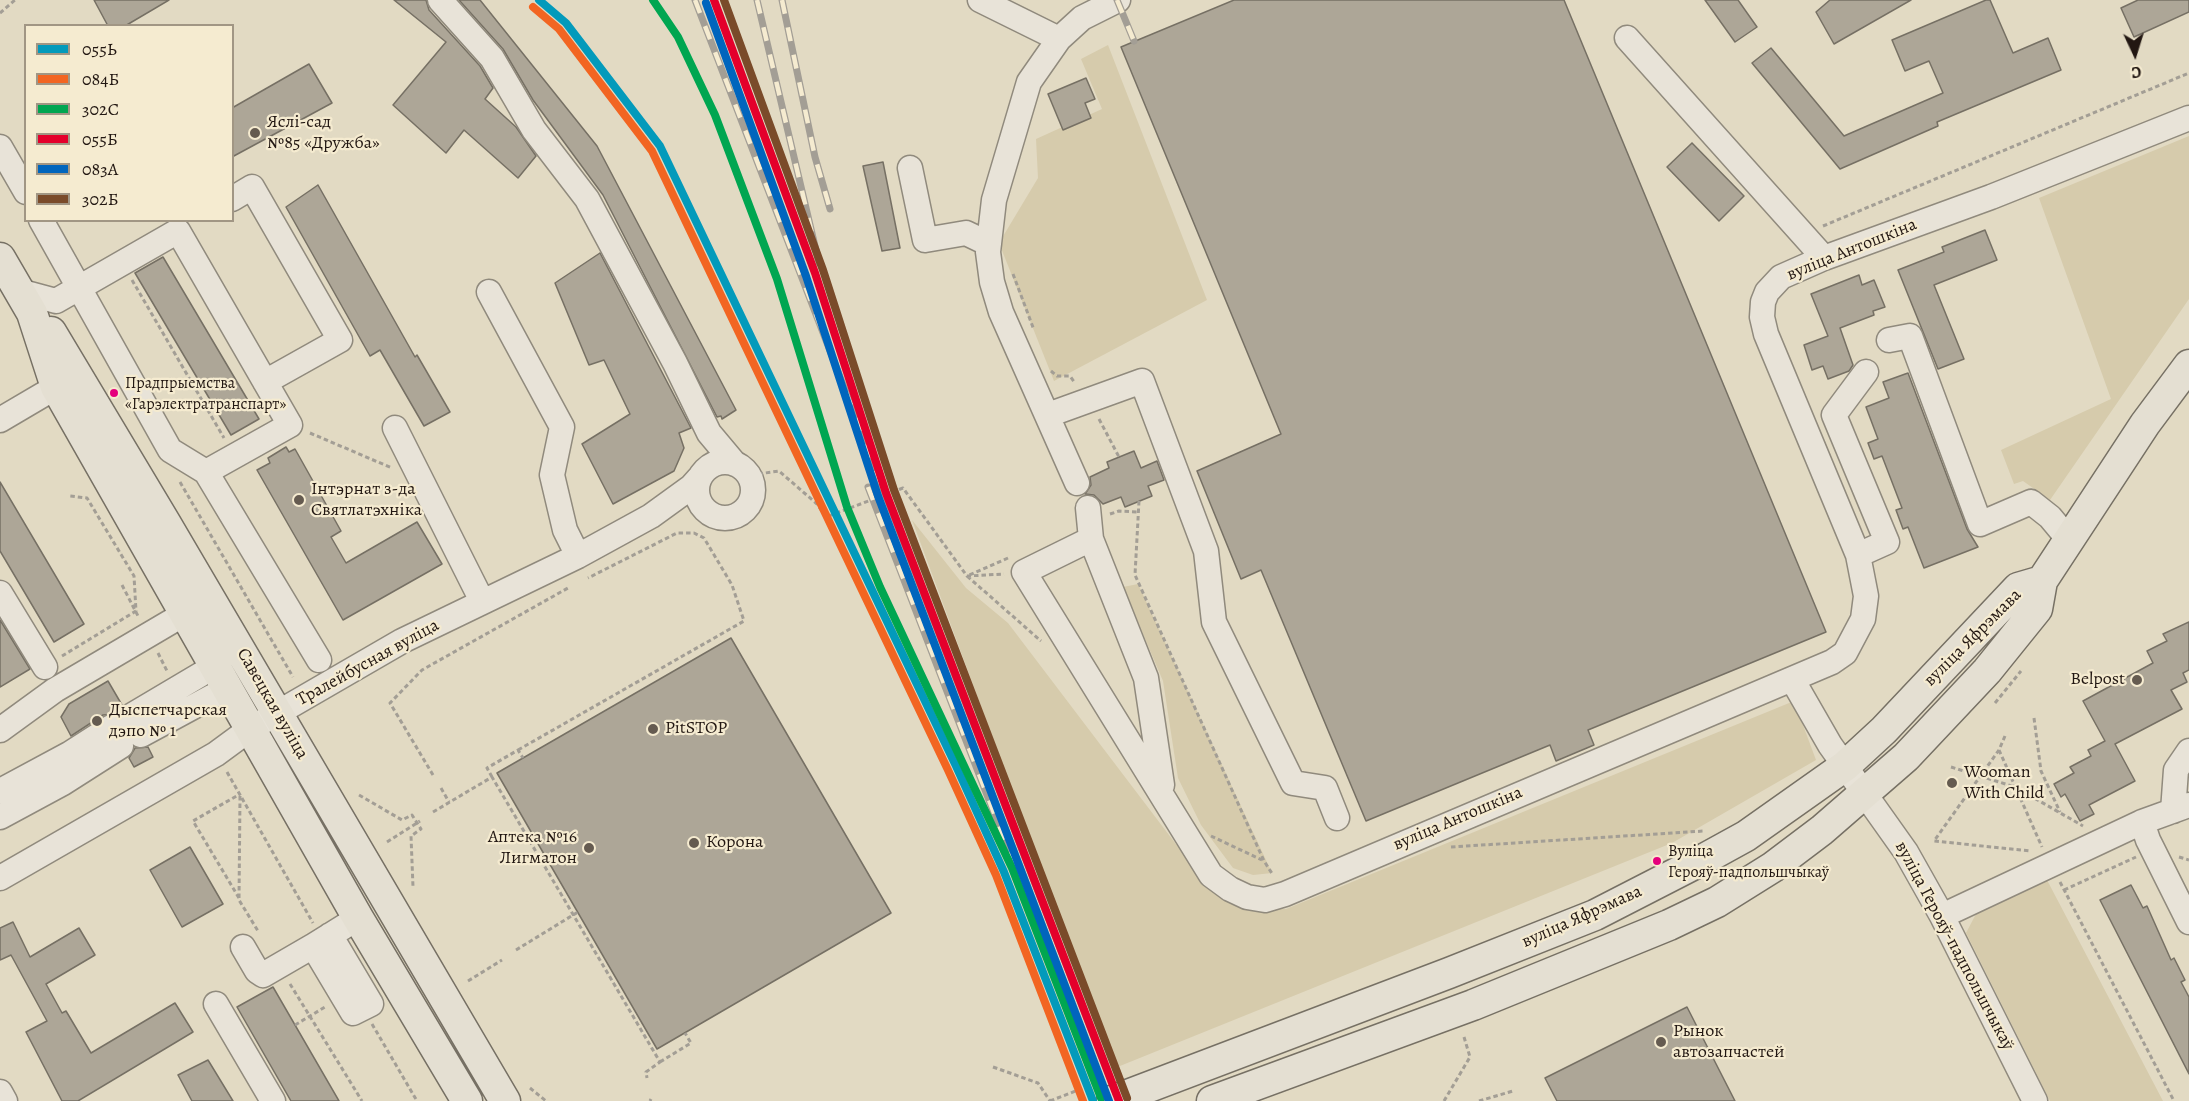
<!DOCTYPE html>
<html>
<head>
<meta charset="utf-8">
<style>
	body { margin:0 }
	#map { position:relative; width:2189px; height:1101px; overflow:hidden; background:#e2dac3; font-family:Alegreya,serif }
	canvas { display:block }
	.legend { position:absolute; left:24px; top:24px; width:210px; height:198px; box-sizing:border-box; background:#f5ebd0; border:2px solid #a19684; margin:0; padding:8px 10px; list-style:none; font-size:18px; color:#221712 }
	.legend li { display:flex; align-items:center; gap:12px; height:30px }
	.legend b { width:30px; border:2px solid #a19684 }
	.north { position:absolute; left:2105px; top:24px; width:60px; height:60px; -webkit-text-stroke:4px #f5ebd0; paint-order:stroke; rotate:176deg; font-size:16px; font-weight:700; line-height:24px; text-align:center; color:#221712 }
	.north::after { content:''; display:block; margin:auto; width:21px; height:27px; background:#221712; clip-path:polygon(50% 0,100% 100%,50% 72%,0 100%) }
</style>
</head>
<body>
<div id="map">
<canvas width="2189" height="1101"></canvas>
<ul class="legend">
<li><b style="height:8px;background:#039abb"></b>055Ь</li>
<li><b style="height:8px;background:#f26522"></b>084Б</li>
<li><b style="height:8px;background:#00a651"></b>302С</li>
<li><b style="height:8px;background:#e4002b"></b>055Б</li>
<li><b style="height:8px;background:#0065bd"></b>083А</li>
<li><b style="height:8px;background:#7a4b2a"></b>302Б</li>
</ul>
<div class="north">С</div>
</div>
<script>
const c = document.querySelector('canvas').getContext('2d');
c.lineJoin = 'round';
function fillPath(path, color) { c.fillStyle = color; c.fill(path, 'evenodd'); }
const poly = rows => new Path2D(rows.map(r => 'M' + r).join(''));
function strokePath(path, color, width, dash) { c.strokeStyle = color; c.lineWidth = width; c.lineCap = dash ? 'butt' : 'round'; c.setLineDash(dash || []); c.stroke(path); }
function drawText(font, color, halo, rows, align = 'center') {
  c.font = font + ' Alegreya,serif'; c.lineWidth = 4.5; c.setLineDash([]); c.textBaseline = 'middle'; c.strokeStyle = halo; c.fillStyle = color; for (const [text, x, y, turn = 0] of rows) {
    c.save(); c.translate(x, y); c.rotate((+turn || 0) * Math.PI / 180); c.textAlign = isNaN(turn) ? turn : align; if (halo) c.strokeText(text, 0, 0); c.fillText(text, 0, 0); c.restore();
  }
}
fillPath(poly([
	[1108,45,1207,300,1054,381,999,243,1038,178,1036,139,1102,109,1081,59],
	[2189,136,2189,299,2050,500,2023,481,2014,484,2001,450,2111,399,2039,198],
	[912,520,966,588,1008,623,1210,889,1233,905,1286,909,1794,701,1816,760,1672,843,1115,1068],
	[1138,584,1272,873,1253,875,1233,868,1201,825,1178,778,1163,681,1123,587],
	[2047,880,2163,1101,2050,1101,1966,933,1976,914]
]), '#d6cbac');
const building = poly([
	[94,0,169,0,125,26,108,26,94,0],
	[394,0,426,0,429,10,480,66,493,88,485,99,516,127,536,156,518,178,464,130,446,153,393,105,446,42,394,0],
	[459,0,480,0,597,146,736,410,722,419,721,416,717,417,603,195,533,100,503,49,459,0],
	[1234,0,1564,0,1826,632,1588,730,1594,745,1556,761,1550,745,1366,821,1261,570,1241,579,1197,471,1281,434,1121,47,1234,0],
	[1705,0,1738,0,1757,27,1735,42,1705,0],
	[1830,0,1911,0,1834,44,1816,12,1830,0],
	[1986,0,1990,0,2013,53,2048,38,2061,70,1937,122,1938,126,1840,169,1752,63,1771,48,1844,136,1943,93,1929,61,1905,71,1892,40,1986,0],
	[2138,0,2189,0,2189,12,2134,37,2121,8,2138,0],
	[309,64,332,103,232,157,232,108,309,64],
	[1086,78,1095,99,1085,103,1091,118,1063,130,1048,94,1086,78],
	[1692,143,1744,196,1719,221,1667,167,1692,143],
	[883,162,900,248,882,251,863,166,883,162],
	[318,185,415,357,417,355,450,412,424,426,380,350,370,356,286,207,318,185],
	[1985,230,1997,260,1934,285,1964,359,1938,369,1898,270,1944,252,1942,247,1985,230],
	[600,253,691,428,679,433,684,448,674,471,613,504,582,444,630,414,604,360,589,365,555,283,600,253],
	[163,257,259,419,231,435,135,273,163,257],
	[1859,275,1862,285,1874,280,1885,307,1873,311,1874,315,1840,328,1853,365,1849,371,1828,379,1823,366,1812,370,1804,345,1828,336,1811,294,1859,275],
	[1908,373,1967,529,1978,547,1924,568,1908,527,1903,529,1896,510,1902,508,1882,456,1874,459,1868,443,1878,439,1866,407,1889,398,1883,382,1908,373],
	[286,447,289,452,295,449,341,531,331,537,346,563,417,522,442,564,343,620,257,470,270,463,268,458,286,447],
	[1134,451,1141,468,1157,461,1164,480,1148,486,1152,496,1125,507,1121,497,1103,504,1094,495,1085,494,1091,485,1090,477,1109,468,1107,462,1134,451],
	[0,482,84,624,54,642,0,551,0,482],
	[0,620,30,669,0,687,0,620],
	[2189,622,2189,670,2183,673,2187,682,2171,690,2182,709,2115,744,2135,781,2089,805,2094,814,2080,821,2065,794,2061,797,2054,784,2074,773,2070,767,2091,756,2088,750,2105,741,2083,701,2153,663,2147,651,2167,641,2163,634,2189,622],
	[731,638,891,913,657,1049,497,773,731,638],
	[108,681,122,705,116,714,103,715,71,736,61,717,69,704,108,681],
	[148,747,153,757,134,767,129,758,135,748,148,747],
	[190,847,223,904,182,927,150,870,190,847],
	[2131,885,2143,908,2147,906,2171,960,2174,958,2185,980,2181,982,2189,997,2189,1074,2100,900,2131,885],
	[13,922,30,957,79,928,95,955,46,984,62,1013,66,1011,91,1053,175,1003,193,1032,78,1101,62,1101,26,1032,47,1021,11,955,0,960,0,928,13,922],
	[273,987,339,1101,291,1101,237,1007,273,987],
	[1687,1007,1735,1101,1557,1101,1545,1078,1687,1007],
	[208,1060,233,1101,192,1101,178,1075,208,1060]
]);
fillPath(building, '#ada697');
strokePath(building, '#767064', 1.5);
const minor = poly([
	[440,0,492,58,534,130,587,199,675,363,709,433,735,464],
	[980,0,1059,39],
	[1627,38,1824,258],
	[0,147,26,192],
	[910,168,925,240,966,233,989,244],
	[232,199,252,187,340,340,265,382],
	[41,220,170,450,206,472,319,660],
	[19,291,56,301,178,231,290,425,206,472],
	[489,292,562,427,552,475,565,530,578,556],
	[1889,340,1910,336,1980,524,2031,502,2050,517,2070,541],
	[1048,415,1142,381,1206,551,1214,622,1293,783,1325,788,1337,818],
	[0,420,56,387],
	[395,428,482,601],
	'697 490a28 28 0 1 1 56 0a28 28 0 1 1-56 0Z',
	[1077,483,1001,312,992,282,988,252,994,200,1029,82,1059,39,1082,18,1118,0],
	[1088,508,1091,539,1146,678,1162,785],
	[1091,539,1024,572,1211,875,1230,889,1247,897,1265,900,1285,894,1832,662,1845,653,1863,619,1866,596,1858,555,1766,334,1762,317,1763,302,1767,292,1781,277,1824,258,1991,197,2189,118],
	[1858,555,1887,542,1834,415,1866,372],
	[0,593,45,667],
	[1792,679,1830,745,1906,852,1942,916,2035,1101],
	[129,717,215,666],
	[0,730,55,690,184,614],
	[141,735,228,688],
	[0,791,69,754,111,727],
	[2173,811,2176,770,2189,751],
	[0,817,63,783,121,746],
	[2142,822,2148,840,2189,922],
	[0,878,216,754,250,729,402,641,578,556,651,516,691,487,700,477],
	[1942,916,2142,822,2189,805],
	[330,935,371,1004,353,1013,313,946,358,918],
	[243,947,257,971,263,975,313,946],
	[216,1004,273,1101],
	[0,1092,5,1101]
]);
const major = poly([
	[0,258,32,313,56,387,358,918,467,1101],
	[51,332,166,524,505,1101],
	[1112,1101,1449,973,1595,915,1706,858,1746,836,1845,766,1884,730,2018,588,2042,581],
	[1212,1101,1473,1005,1669,925,1717,902,1773,867,1822,830,1906,757,1987,671,2037,609,2042,581,2145,424,2189,365]
]);
strokePath(minor, '#908a7d', 27);
strokePath(major, '#767064', 33);
strokePath(poly([
	[0,13,15,0],
	[1823,226,2189,73],
	[1013,274,1034,330],
	[132,280,224,438],
	[1051,371,1057,376,1070,376,1075,383],
	[1099,419,1119,457],
	[310,433,392,468],
	[751,475,779,471,817,504,826,517,903,488,967,576,1004,574],
	[180,482,293,677],
	[1139,501,1135,575,1264,861,1273,875],
	[1110,514,1119,511,1138,512],
	[1008,558,967,576,1041,641],
	[122,585,139,618],
	[158,653,167,671],
	[62,656,136,611,134,576,87,498,70,496],
	[1995,703,2021,671],
	[2034,718,2041,771,2060,812],
	[2005,736,1999,750,1934,841,2031,851],
	[518,750,744,621,732,585,704,538,694,533,677,533,588,578],
	[1999,750,2042,847],
	[1951,767,2015,787,2083,826],
	[227,772,313,923],
	[433,775,390,703,422,670,568,588],
	[492,777,487,768,518,750,523,758],
	[441,788,449,802],
	[359,795,402,820,412,815,421,829,411,836,413,887],
	[240,796,239,900,258,931],
	[433,812,492,777,660,1062,646,1072,647,1078],
	[1211,836,1262,860],
	[387,842,420,821],
	[1451,847,1704,831],
	[2179,857,2189,860],
	[2060,882,2174,1101],
	[2064,890,2136,857],
	[239,898,193,821,240,794],
	[516,950,578,912],
	[468,981,502,960],
	[290,984,362,1101],
	[372,1024,417,1101],
	[295,1025,325,1007],
	[660,1062,691,1043,685,1033],
	[993,1067,1038,1083,1050,1101],
	[530,1088,546,1101],
	[650,1101,651,1099],
	[1050,1101,1096,1083],
	[1444,1101,1470,1057,1464,1037],
	[1479,1101,1513,1091]
]), '#a39e95', 3, [4.5, 3]);
strokePath(minor, '#e8e3d8', 24);
strokePath(major, '#e4dfd2', 30);
const rail = poly([
	[695,0,1116,1094],
	[714,0,815,273,846,369],
	[757,0,819,263],
	[782,0,815,157,830,209],
	[1117,0,1134,41],
	[868,487,1016,870],
	[1027,897,1104,1101]
]);
strokePath(rail, '#a39e95', 7);
strokePath(rail, '#f5ebd0', 4.5, [14]);
strokePath(poly([
	[539,0,566,23,660,146,956,766,1004,872,1093,1101]
]), '#039abb', 8);
strokePath(poly([
	[533,7,559,29,652,151,948,770,996,875,1083,1101]
]), '#f26522', 8);
strokePath(poly([
	[653,0,678,37,715,115,777,279,847,507,880,587,1012,868,1101,1098]
]), '#00a651', 8);
strokePath(poly([
	[714,0,815,273,886,493,1119,1101]
]), '#e4002b', 8);
strokePath(poly([
	[706,3,806,276,878,496,1109,1101]
]), '#0065bd', 8);
strokePath(poly([
	[724,0,823,270,894,490,1127,1098]
]), '#7a4b2a', 8);
for (const [x, y, r, color] of [
	[255,133,6,"#655b50"],
	[114,393,5,"#e5007d"],
	[299,500,6,"#655b50"],
	[2137,680,6,"#655b50"],
	[97,721,6,"#655b50"],
	[653,729,6,"#655b50"],
	[1952,783,6,"#655b50"],
	[694,843,6,"#655b50"],
	[589,848,6,"#655b50"],
	[1657,861,5,"#e5007d"],
	[1661,1042,6,"#655b50"]
]) { const dot = new Path2D(); dot.arc(x, y, r, 0, 2 * Math.PI); c.fillStyle = color; c.fill(dot); strokePath(dot, '#f5ebd0', 2); }
drawText('16px', '#221712', '#f5ebd0', [
	["Прадпрыемства",125,384],
	["«Гарэлектратранспарт»",125,405],
	["Вуліца",1668,852],
	["Герояў-падпольшчыкаў",1668,873]
], 'left');
drawText('18px', '#221712', '#f5ebd0', [
	["Яслі-сад",267,123],
	["№85 «Дружба»",267,144],
	["Інтэрнат з-да",311,490],
	["Святлатэхніка",311,511],
	["Belpost",2125,680,"right"],
	["Дыспетчарская",109,711],
	["дэпо № 1",109,732],
	["PitSTOP",665,729],
	["Wooman",1964,773],
	["With Child",1964,794],
	["Аптека №16",577,838,"right"],
	["Лигматон",577,859,"right"],
	["Корона",706,843],
	["Рынок",1673,1032],
	["автозапчастей",1673,1053]
], 'left');
drawText('18px', '#221712', '#f5ebd0', [
	["вуліца Антошкіна",1852,250,-22],
	["вуліца Яфрэмава",1973,638,-45],
	["Тралейбусная вуліца",368,663,-29],
	["Савецкая вуліца",272,704,60],
	["вуліца Антошкіна",1458,819,-23],
	["вуліца Яфрэмава",1582,917,-24],
	["вуліца Герояў-падпольшчыкаў",1954,946,62]
]);
</script>
</body>
</html>
